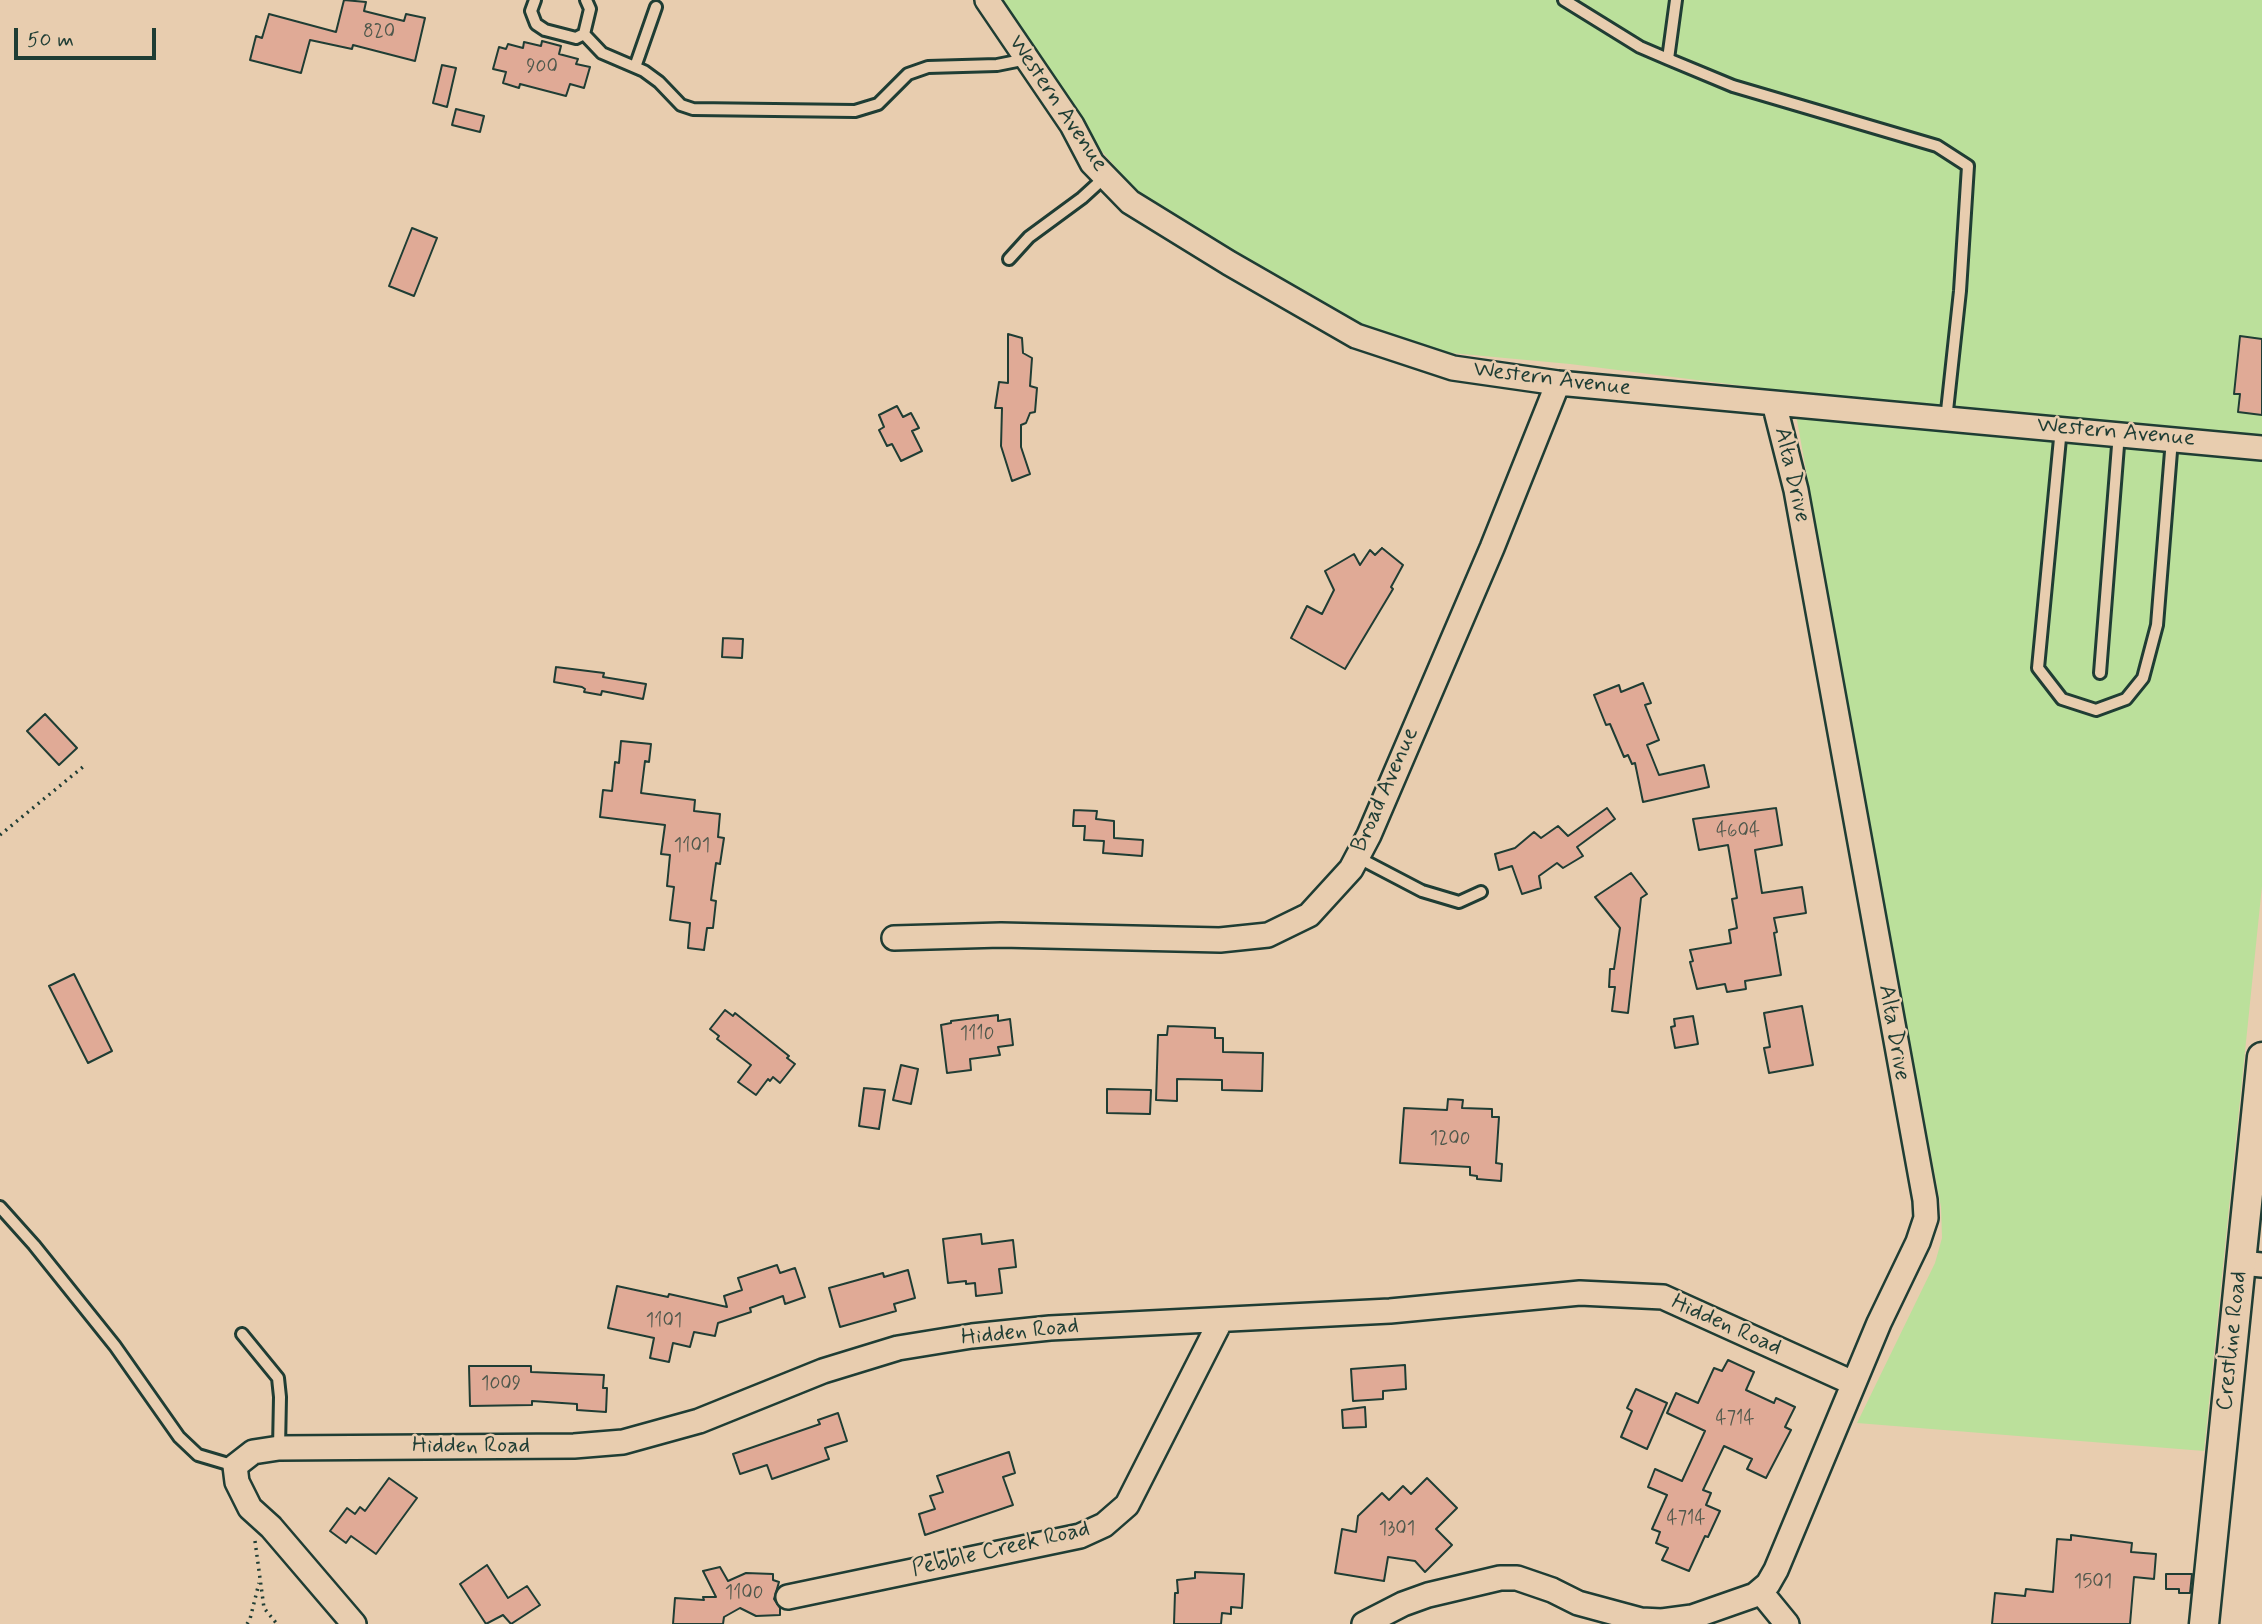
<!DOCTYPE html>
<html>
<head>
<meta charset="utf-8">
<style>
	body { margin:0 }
	#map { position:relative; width:2262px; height:1624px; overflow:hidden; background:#e8cdaf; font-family:Mynerve,sans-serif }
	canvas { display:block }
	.scale { position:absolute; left:14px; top:28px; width:142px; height:32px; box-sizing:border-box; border:4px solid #1f3d34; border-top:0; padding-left:9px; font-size:21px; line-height:24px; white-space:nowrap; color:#1f3d34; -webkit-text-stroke:5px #e8cdaf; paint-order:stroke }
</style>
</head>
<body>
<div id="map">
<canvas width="2262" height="1624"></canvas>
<div class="scale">50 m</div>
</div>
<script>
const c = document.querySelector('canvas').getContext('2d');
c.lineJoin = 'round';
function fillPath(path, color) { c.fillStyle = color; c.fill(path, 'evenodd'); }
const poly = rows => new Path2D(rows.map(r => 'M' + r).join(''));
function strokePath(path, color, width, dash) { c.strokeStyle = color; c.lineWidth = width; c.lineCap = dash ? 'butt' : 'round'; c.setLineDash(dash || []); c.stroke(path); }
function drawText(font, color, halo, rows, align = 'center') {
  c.font = font + ' Mynerve,sans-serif'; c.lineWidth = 5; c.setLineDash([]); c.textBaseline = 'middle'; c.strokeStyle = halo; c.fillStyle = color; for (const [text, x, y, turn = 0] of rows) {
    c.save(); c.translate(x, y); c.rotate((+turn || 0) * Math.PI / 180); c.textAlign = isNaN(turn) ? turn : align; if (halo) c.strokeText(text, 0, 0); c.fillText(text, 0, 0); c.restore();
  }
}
fillPath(poly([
	[998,0,2262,0,2262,886,2204,1451,1857,1423,1935,1263,1942,1238,1941,1207,1879,880,1792,392,1570,364,1440,352,1362,325,1145,201,1099,148]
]), '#bbe09b');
const building = poly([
	[344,0,366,2,364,11,404,21,406,14,425,18,415,61,353,45,352,49,310,40,301,73,250,60,256,36,262,38,269,14,336,32,344,0],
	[542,41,561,46,559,54,578,59,576,64,590,67,584,88,570,84,566,96,520,84,519,88,503,83,506,72,493,69,499,47,506,49,508,44,523,48,524,42,541,46,542,41],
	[442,65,456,68,447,107,433,103,442,65],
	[456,109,484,116,480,132,452,125,456,109],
	[412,228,437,238,414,296,389,286,412,228],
	[1008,334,1022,338,1023,353,1032,358,1030,386,1037,388,1035,412,1030,413,1026,423,1021,425,1021,447,1030,474,1012,481,1001,446,1002,408,995,408,999,382,1008,383,1008,334],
	[2240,336,2262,339,2262,415,2238,412,2240,394,2234,394,2240,336],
	[897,406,903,417,911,413,919,428,912,431,922,451,901,461,892,444,887,446,879,430,884,427,879,415,897,406],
	[1382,548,1403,565,1391,587,1393,589,1345,669,1291,638,1307,606,1322,614,1334,590,1325,571,1354,554,1360,565,1370,550,1375,555,1382,548],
	[723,638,743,639,742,658,722,657,723,638],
	[556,667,604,673,603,677,646,684,643,699,602,691,601,695,584,692,585,689,582,687,554,682,556,667],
	[1643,683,1651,703,1645,705,1659,740,1647,745,1659,775,1704,765,1709,787,1643,802,1635,763,1632,764,1628,755,1624,757,1610,724,1606,725,1594,695,1619,685,1621,692,1643,683],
	[45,714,77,748,59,765,27,731,45,714],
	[621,741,651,744,649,762,645,761,641,793,695,800,694,811,720,814,718,837,724,838,720,864,716,863,711,900,716,901,713,928,707,928,704,950,688,948,690,923,670,920,674,887,667,886,670,855,661,854,665,825,600,817,603,790,612,791,615,762,619,763,621,741],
	[1607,808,1615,819,1577,847,1583,856,1563,868,1557,863,1539,876,1541,888,1522,894,1512,866,1499,870,1495,854,1515,848,1534,832,1541,838,1558,826,1568,836,1607,808],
	[1776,808,1782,845,1755,850,1762,893,1802,887,1806,913,1774,918,1777,932,1774,933,1781,975,1745,981,1746,989,1727,992,1725,984,1697,989,1690,962,1693,961,1690,950,1731,943,1729,930,1737,928,1732,899,1737,898,1728,845,1699,850,1693,819,1776,808],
	[1074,810,1097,811,1096,819,1114,821,1114,838,1143,840,1142,856,1103,853,1104,841,1084,840,1085,826,1073,826,1074,810],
	[1631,873,1647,894,1641,898,1628,1013,1612,1011,1615,987,1609,987,1610,969,1614,969,1620,928,1595,897,1631,873],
	[74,974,112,1051,88,1063,49,986,74,974],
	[1802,1006,1813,1065,1769,1073,1764,1048,1770,1047,1764,1013,1802,1006],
	[725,1010,733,1016,735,1013,789,1056,787,1058,795,1064,780,1083,773,1077,770,1081,768,1079,756,1095,738,1082,751,1065,717,1039,719,1036,710,1029,725,1010],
	[998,1015,998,1021,1010,1019,1013,1045,998,1047,1000,1055,970,1059,971,1070,947,1073,941,1025,951,1023,951,1021,998,1015],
	[1693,1016,1698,1044,1675,1048,1671,1027,1675,1026,1674,1019,1693,1016],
	[1168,1026,1215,1028,1215,1038,1223,1038,1223,1052,1263,1053,1262,1091,1222,1090,1222,1080,1177,1079,1177,1101,1156,1100,1158,1035,1167,1035,1168,1026],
	[901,1065,918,1069,911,1104,893,1100,901,1065],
	[864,1088,885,1090,879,1129,859,1126,864,1088],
	[1107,1089,1151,1090,1150,1114,1107,1113,1107,1089],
	[1448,1099,1463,1100,1462,1108,1492,1109,1492,1117,1499,1117,1496,1163,1502,1164,1501,1181,1477,1179,1477,1176,1470,1175,1470,1167,1400,1163,1404,1108,1447,1110,1448,1099],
	[981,1234,982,1244,1013,1240,1016,1267,999,1269,1002,1293,976,1296,975,1283,966,1284,966,1281,948,1283,943,1239,981,1234],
	[777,1265,780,1273,795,1268,805,1297,785,1304,783,1296,750,1308,751,1312,718,1323,715,1336,694,1332,690,1347,673,1343,669,1362,650,1358,654,1338,608,1328,617,1286,668,1297,669,1294,727,1307,724,1296,742,1290,738,1278,777,1265],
	[908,1270,915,1298,894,1304,896,1311,840,1327,829,1288,883,1273,884,1277,908,1270],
	[1728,1360,1754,1372,1746,1390,1774,1403,1776,1398,1795,1407,1785,1427,1791,1430,1766,1478,1747,1469,1752,1459,1724,1446,1703,1490,1711,1493,1706,1505,1720,1511,1708,1537,1705,1536,1689,1571,1662,1560,1668,1548,1656,1543,1660,1532,1652,1529,1667,1495,1648,1487,1655,1469,1682,1481,1705,1431,1667,1413,1676,1393,1698,1403,1714,1368,1722,1371,1728,1360],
	[1405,1365,1406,1389,1383,1391,1383,1399,1353,1401,1351,1369,1405,1365],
	[469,1366,531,1366,531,1372,604,1375,603,1388,607,1388,606,1412,577,1410,577,1404,532,1401,532,1405,470,1406,469,1366],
	[1636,1389,1667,1403,1647,1449,1621,1437,1632,1411,1627,1408,1636,1389],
	[1365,1407,1366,1427,1343,1428,1342,1410,1365,1407],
	[838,1413,847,1441,825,1448,829,1459,772,1479,767,1465,740,1474,733,1454,820,1424,818,1420,838,1413],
	[1009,1452,1015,1473,1003,1477,1013,1505,925,1535,919,1514,935,1509,930,1496,943,1492,937,1476,1009,1452],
	[389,1478,417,1498,376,1554,351,1536,346,1543,330,1531,347,1508,355,1514,360,1507,365,1511,389,1478],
	[1427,1478,1457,1508,1436,1529,1452,1545,1425,1572,1415,1561,1388,1557,1384,1581,1335,1573,1342,1529,1356,1532,1358,1516,1382,1493,1389,1500,1403,1486,1411,1494,1427,1478],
	[2071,1535,2132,1543,2131,1552,2156,1554,2154,1579,2134,1577,2130,1624,1992,1624,1995,1593,2025,1596,2026,1589,2053,1592,2057,1539,2071,1540,2071,1535],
	[487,1565,508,1598,527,1586,540,1605,511,1624,503,1615,486,1624,460,1584,487,1565],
	[720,1567,728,1581,746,1573,773,1574,773,1580,779,1582,774,1599,780,1608,780,1615,756,1616,740,1608,724,1617,723,1624,673,1624,675,1598,704,1600,703,1597,716,1597,703,1571,720,1567],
	[1195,1572,1244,1574,1242,1608,1231,1607,1231,1614,1222,1613,1221,1624,1174,1624,1175,1593,1178,1593,1177,1580,1195,1578,1195,1572],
	[2166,1574,2192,1574,2190,1593,2179,1593,2179,1589,2166,1589,2166,1574]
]);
fillPath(building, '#e0aa96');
strokePath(building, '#1f3d34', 2);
const service = poly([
	[535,0,531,11,536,24,545,30,576,38,584,34],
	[1564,0,1640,47,1668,59,1733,86,1937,146,1968,166,1960,291,1946,420],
	[584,34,602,53,644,71,659,82,681,105,693,109,855,111,878,104,908,74,928,67,997,65,1027,59],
	[584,34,590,9,586,0],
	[1668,59,1676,0],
	[635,67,656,7],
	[1009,259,1029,237,1082,198,1105,177],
	[2061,428,2038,668,2062,699,2096,710,2126,699,2143,678,2157,625,2172,439],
	[2100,673,2119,433],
	[1357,857,1422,891,1459,902,1481,892],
	[0,1207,34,1245,115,1346,179,1437,198,1455,235,1466],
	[242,1334,278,1378,280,1397,279,1448]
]);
const minor = poly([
	[987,0,1072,125,1092,163,1130,202,1229,263,1356,336,1453,368,1558,383,2262,448],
	[894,938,1001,935,1220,940,1268,935,1309,915,1351,869,1369,835,1492,548,1558,383],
	[2241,1263,2262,1265],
	[1760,1591,1787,1624],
	[788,1597,1080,1536,1104,1525,1127,1505,1221,1320],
	[354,1624,271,1527,250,1508,237,1482,235,1466,253,1452,279,1448,574,1446,623,1442,699,1421,823,1371,898,1348,972,1336,1050,1328,1390,1311,1580,1293,1663,1297,1853,1383],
	[1364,1624,1403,1604,1428,1595,1500,1578,1517,1578,1552,1590,1578,1603,1641,1620,1662,1621,1692,1617,1755,1595,1768,1584,1776,1570,1879,1323,1918,1242,1926,1218,1925,1200,1796,490,1774,403]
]);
const tertiary = poly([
	[2204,1624,2262,1057]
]);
strokePath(service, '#1f3d34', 16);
strokePath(minor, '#1f3d34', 28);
strokePath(tertiary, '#1f3d34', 33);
strokePath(poly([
	[0,835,84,766],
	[255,1541,264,1608,277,1624],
	[247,1624,250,1619,259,1583]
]), '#1f3d34', 3.5, [2, 5]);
strokePath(service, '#e8cdaf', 10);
strokePath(minor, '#e8cdaf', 23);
strokePath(tertiary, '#e8cdaf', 28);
drawText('19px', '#4f584c', null, [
	["820",379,33],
	["900",542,68],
	["4604",1738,832],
	["1101",692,847],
	["1110",977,1035],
	["1200",1450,1140],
	["1101",664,1322],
	["1009",501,1385],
	["4714",1735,1420],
	["4714",1686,1520],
	["1301",1397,1530],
	["1501",2093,1583],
	["1100",744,1594]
]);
drawText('23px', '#1f3d34', '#e8cdaf', [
	["Western Avenue",1057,104,56],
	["Western Avenue",1552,380,7],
	["Western Avenue",2116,433,5],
	["Alta Drive",1791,475,77],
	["Broad Avenue",1386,790,-66],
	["Alta Drive",1893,1033,80],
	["Hidden Road",1726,1326,24],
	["Hidden Road",1020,1333,-6],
	["Crestline Road",2233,1341,-84],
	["Hidden Road",471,1447],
	["Pebble Creek Road",1001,1550,-13]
]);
</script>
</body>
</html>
